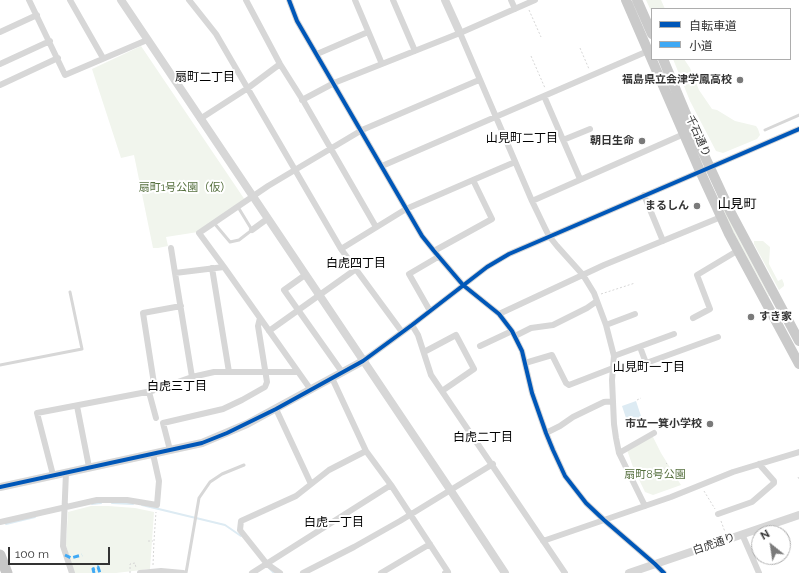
<!DOCTYPE html>
<html>
<head>
<meta charset="utf-8">
<style>
	body { margin:0 }
	#map { position:relative; width:799px; height:573px; overflow:hidden; background:#fff; font-family:Raleway,"Noto Sans JP",sans-serif }
	canvas { display:block }
	.legend { position:absolute; left:651px; top:8px; width:140px; height:52px; box-sizing:border-box; background:#fff; border:1px solid #adadad; margin:0; padding:5px 7px; list-style:none; font-size:12px; color:#333 }
	.legend li { display:flex; align-items:center; gap:8px; height:20px }
	.legend b { width:20px; border:1px solid #adadad }
	.north { position:absolute; left:751px; top:525px; width:40px; height:40px; box-sizing:border-box; background:#fff; border:1px solid #adadad; border-radius:50%; rotate:330deg; font-size:11px; font-weight:700; line-height:16px; text-align:center; color:#333 }
	.north::after { content:''; display:block; margin:auto; width:14px; height:18px; background:#7a7a7a; clip-path:polygon(50% 0,100% 100%,50% 72%,0 100%) }
	.scale { position:absolute; left:8px; top:547px; width:102px; height:18px; box-sizing:border-box; border:2px solid #333; border-top:0; padding-left:5px; font-size:12px; line-height:14px; white-space:nowrap; color:#333; -webkit-text-stroke:3px #fff; paint-order:stroke }
</style>
</head>
<body>
<div id="map">
<canvas width="799" height="573"></canvas>
<ul class="legend">
<li><b style="height:5px;background:#0057b8"></b>自転車道</li>
<li><b style="height:5px;background:#3fa9f5"></b>小道</li>
</ul>
<div class="north">N</div>
<div class="scale">100 m</div>
</div>
<script>
const c = document.querySelector('canvas').getContext('2d');
c.lineJoin = 'round';
function fillPath(path, color) { c.fillStyle = color; c.fill(path, 'evenodd'); }
const poly = rows => new Path2D(rows.map(r => 'M' + r).join(''));
function strokePath(path, color, width, dash) { c.strokeStyle = color; c.lineWidth = width; c.lineCap = dash ? 'butt' : 'round'; c.setLineDash(dash || []); c.stroke(path); }
function drawText(font, color, halo, rows, align = 'center') {
  c.font = font + ' Raleway,"Noto Sans JP",sans-serif'; c.lineWidth = 4; c.setLineDash([]); c.textBaseline = 'middle'; c.strokeStyle = halo; c.fillStyle = color; for (const [text, x, y, turn = 0] of rows) {
    c.save(); c.translate(x, y); c.rotate((+turn || 0) * Math.PI / 180); c.textAlign = isNaN(turn) ? turn : align; if (halo) c.strokeText(text, 0, 0); c.fillText(text, 0, 0); c.restore();
  }
}
fillPath(poly([
	[646,0,661,0,665,9,652,9,652,13],
	[141,46,245,200,198,232,166,237,168,246,158,248,153,248,134,155,121,158,92,69],
	[673,59,684,59,690,68,699,90,712,109,717,110,735,121,756,126,758,129,760,135,757,139,723,153,716,151,690,101],
	[712,182,734,229,769,295,769,297,730,226],
	[754,241,763,241,770,247,769,264,778,281,782,279,784,284,784,286,779,290,754,244],
	[652,435,661,453,681,485,653,495,645,492,633,467,627,450],
	[91,506,108,506,135,508,154,512,150,569,116,573,74,573,66,545,68,512]
]), '#f1f5ed');
fillPath(poly([
	[636,401,644,425,630,430,622,406]
]), '#ddebf3');
strokePath(poly([
	[112,503,133,504],
	[92,504,101,503],
	[142,505,225,525,241,536],
	[6,524,35,517],
	[269,568,274,573]
]), '#ddebf3', 2);
strokePath(poly([
	[529,10,541,37],
	[580,48,589,69],
	[531,56,545,88],
	[601,294,635,283],
	[637,400,641,398],
	[666,464,667,463],
	[798,477,799,479],
	[704,491,715,509],
	[721,521,725,532],
	[148,541,153,541],
	[153,565,154,541,156,512],
	[130,573,130,564,135,563,136,568]
]), '#d6d6d6', 1, [2, 2]);
strokePath(poly([
	[765,130,799,115],
	[214,223,230,242,239,240,252,230,238,207],
	[0,365,82,349,70,292],
	[186,573,199,498,210,482,222,474,244,465]
]), '#d7d7d7', 3);
strokePath(poly([
	[29,0,65,75,147,40],
	[70,0,103,58],
	[189,0,216,34,341,249,406,209,473,180],
	[246,0,280,64,304,102,376,227],
	[289,0,297,21,422,236,434,251,463,285,499,314,512,331,522,351,532,393,546,433,553,450,565,476,586,503,604,520,655,564,664,573],
	[355,0,382,64],
	[393,0,415,51],
	[511,0,515,9],
	[0,32,37,15],
	[460,33,532,201,545,228,549,236,557,246,583,275,594,293,606,325,614,356],
	[317,54,368,32],
	[0,64,50,41],
	[0,85,58,58],
	[544,96,580,179],
	[302,100,334,83,460,33,535,0],
	[200,119,248,88,280,64],
	[563,140,590,129],
	[382,166,648,51],
	[644,195,663,241],
	[532,201,684,134],
	[252,230,267,219],
	[171,248,175,273],
	[341,249,402,332],
	[434,251,492,219,473,180,515,162],
	[224,267,199,233,268,186,362,130,479,80],
	[212,268,229,372],
	[305,275,284,290,342,372],
	[430,311,409,274,438,257],
	[499,314,604,265,721,217],
	[693,318,710,309,697,275,737,251],
	[412,325,418,335,431,375,565,573],
	[606,325,635,314],
	[269,331,356,269],
	[515,336,531,328,553,325,587,308,597,301],
	[480,346,512,331],
	[640,347,646,363],
	[424,352,456,335,474,369,442,391],
	[363,361,412,325,487,267,509,254,799,129],
	[525,363,552,355,566,383,569,385,613,368],
	[627,370,718,337],
	[192,377,175,273,224,267,311,390],
	[332,378,366,451,391,485],
	[155,390,143,313,181,306],
	[149,392,156,418],
	[77,406,89,467],
	[276,409,311,484],
	[546,433,560,426,573,417,604,402,613,401],
	[170,450,163,423,223,409,242,400,265,387,267,382,258,326,260,318],
	[619,453,654,433],
	[66,472,63,546,72,573],
	[53,475,37,413,152,391,192,377,214,372,297,372],
	[645,506,619,453,616,438,614,424,612,380,614,356,674,334],
	[718,514,752,502,774,483,774,481,759,464],
	[0,522,97,500,127,500,157,505,159,481,153,454],
	[742,534,759,573],
	[543,541,671,497,733,472,799,452],
	[140,573,161,571,183,573],
	[252,573,391,485,448,572,445,573],
	[280,573,267,564,240,530,241,521,296,496,329,470,366,451],
	[303,573,354,547,400,521,493,464],
	[381,573,430,544]
]), '#d7d7d7', 6);
strokePath(poly([
	[121,0,451,491,505,573],
	[445,0,460,33],
	[0,487,202,443,247,424,363,361],
	[629,573,799,515]
]), '#d7d7d7', 8);
strokePath(poly([
	[626,0,700,171,729,234,799,364],
	[637,0,652,34],
	[663,59,693,131,731,213,799,341]
]), '#cacaca', 10);
strokePath(poly([
	[0,555,7,573]
]), '#c7c7c7', 11);
strokePath(poly([
	[65,555,71,558,82,555],
	[94,573,93,569,98,567,100,573]
]), '#3fa9f5', 3, [6, 3]);
strokePath(poly([
	[289,0,297,21,422,236,434,251,463,285,499,314,512,331,522,351,532,393,546,433,553,450,565,476,586,503,604,520,655,564,664,573],
	[0,487,202,443,227,433,276,409,363,361,412,325,487,267,509,254,799,129]
]), '#0057b8', 4);
for (const [x, y, r, color] of [
	[740,80,4,"#7a7a7a"],
	[642,141,4,"#7a7a7a"],
	[697,206,4,"#7a7a7a"],
	[751,317,4,"#7a7a7a"],
	[710,424,4,"#7a7a7a"]
]) { const dot = new Path2D(); dot.arc(x, y, r, 0, 2 * Math.PI); c.fillStyle = color; c.fill(dot); strokePath(dot, '#fff', 1.5); }
drawText('bold 11px', '#333', '#fff', [
	["福島県立会津学鳳高校",732,80],
	["朝日生命",634,141],
	["まるしん",689,206],
	["すき家",759,317,"left"],
	["市立一箕小学校",702,424]
], 'right');
drawText('11px', '#333', '#fff', [
	["千石通り",698,136,66],
	["白虎通り",714,544,-19]
]);
drawText('11px', '#56703f', '#fff', [
	["扇町1号公園（仮）",185,188],
	["扇町8号公園",655,475]
]);
drawText('12px', '#000', '#fff', [
	["扇町二丁目",205,77],
	["山見町二丁目",522,138],
	["白虎四丁目",356,263],
	["山見町一丁目",649,367],
	["白虎三丁目",177,386],
	["白虎二丁目",483,437],
	["白虎一丁目",334,522]
]);
drawText('13px', '#000', '#fff', [
	["山見町",737,204]
]);
</script>
</body>
</html>
